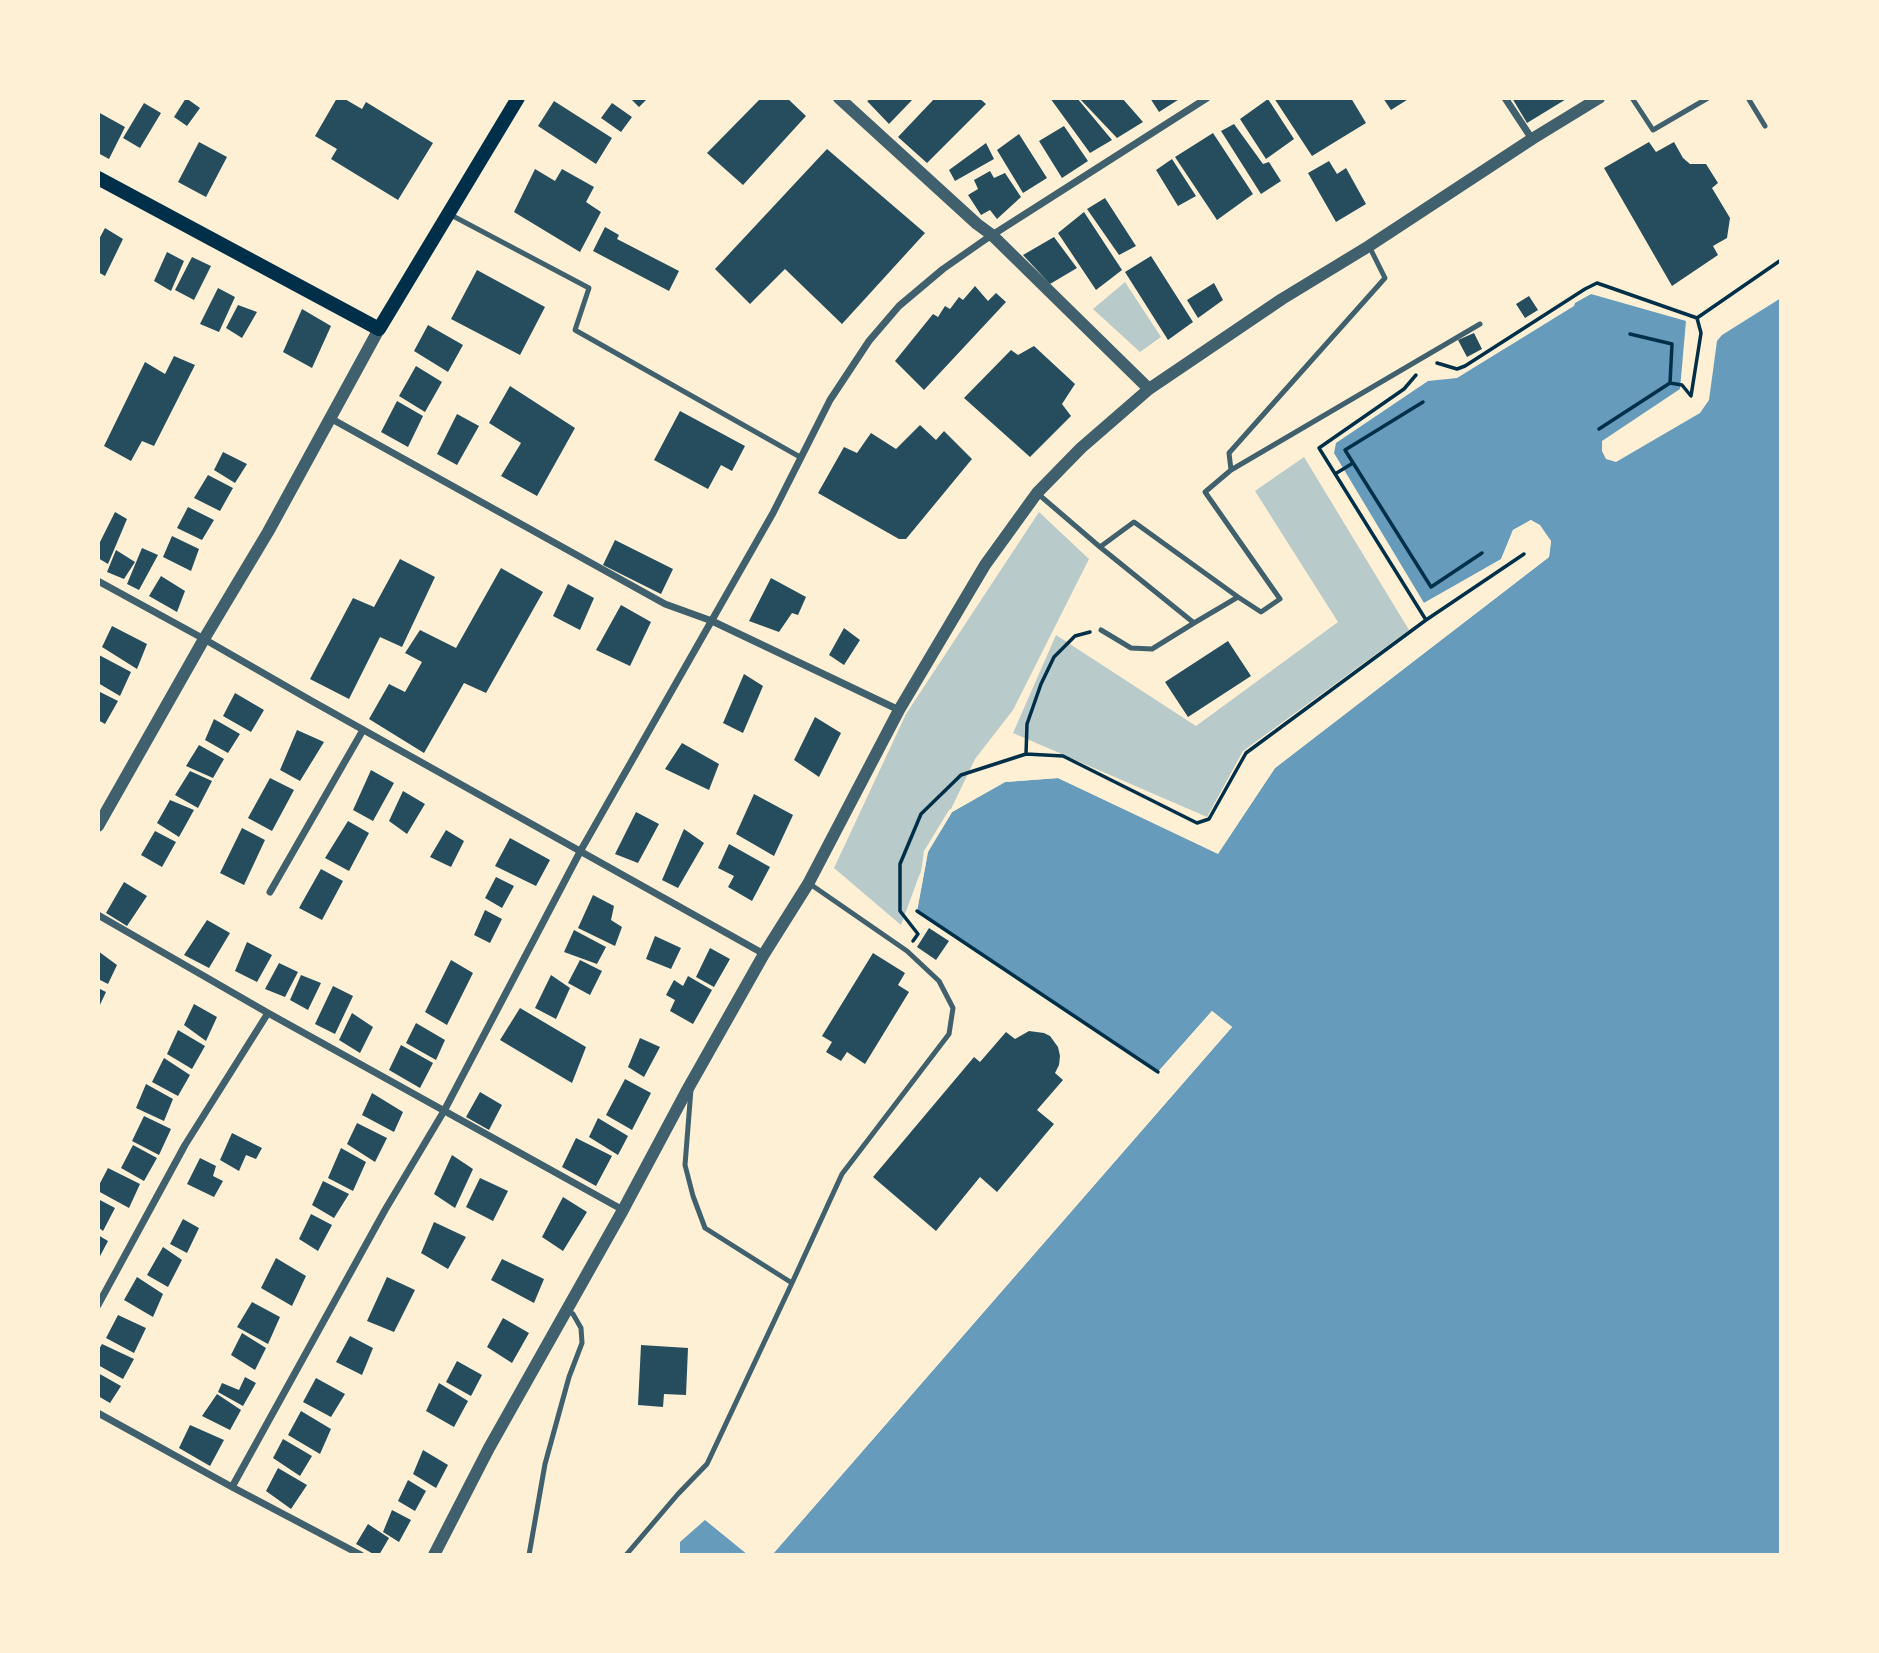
<!DOCTYPE html>
<html>
<head>
<meta charset="utf-8">
<style>
	body { margin:0 }
	#map { position:relative; width:1879px; height:1653px; overflow:hidden; background:#fdf0d5; font-family:"Fira Sans",sans-serif }
	canvas { display:block }
	.frame { position:absolute; inset:0; border:100px solid #fdf0d5; pointer-events:none }
</style>
</head>
<body>
<div id="map">
<canvas width="1879" height="1653"></canvas>
<div class="frame"></div>
</div>
<script>
const c = document.querySelector('canvas').getContext('2d');
c.lineJoin = 'round';
function fillPath(path, color) { c.fillStyle = color; c.fill(path, 'evenodd'); }
const poly = rows => new Path2D(rows.map(r => 'M' + r).join(''));
function strokePath(path, color, width, dash) { c.strokeStyle = color; c.lineWidth = width; c.lineCap = dash ? 'butt' : 'round'; c.setLineDash(dash || []); c.stroke(path); }
fillPath(poly([
	[1125,282,1161,337,1140,352,1093,309],
	[1304,457,1409,630,1243,751,1207,817,1013,733,1056,635,1196,726,1338,622,1255,491],
	[1039,512,1089,559,1013,710,975,759,919,876,901,925,834,868,906,714]
]), '#b9caca');
fillPath(poly([
	[1591,294,1686,321,1680,389,1602,441,1602,451,1606,459,1616,462,1700,413,1709,400,1717,341,1722,335,1781,298,1781,1555,772,1555,1232,1027,1212,1011,1158,1072,917,911,928,852,952,812,1005,782,1058,778,1218,853,1275,768,1549,557,1551,541,1531,520,1513,530,1501,559,1424,603,1334,453,1336,443,1428,381,1457,378,1574,306,1575,303],
	[705,1520,748,1555,680,1555,680,1542]
]), '#669bbc');
fillPath(poly([
	[1531,520,1540,525,1551,541,1549,557,1275,768,1218,854,1058,778,1005,782,952,812,928,852,917,911,915,913,924,851,949,810,1004,779,1059,775,1217,849,1273,766,1546,555,1548,542,1538,528,1531,524,1516,533,1503,562,1426,606,1424,603,1501,560,1513,530],
	[1212,1011,1232,1027,772,1555,769,1555,1227,1027,1212,1016,1161,1074,1156,1074]
]), '#fdf0d5');
fillPath(poly([
	[186,98,200,108,187,126,174,117],
	[337,98,343,98,362,109,366,102,433,143,398,200,331,159,337,149,315,136],
	[630,98,648,98,639,107],
	[761,98,787,98,806,116,743,185,707,153],
	[873,98,914,98,889,124,867,101],
	[935,98,979,98,986,104,927,163,898,137],
	[1050,98,1077,98,1112,140,1090,153],
	[1079,98,1122,98,1143,122,1117,138],
	[1150,98,1181,98,1159,112],
	[1274,98,1351,98,1366,123,1312,156],
	[1383,98,1410,98,1391,110],
	[1512,98,1568,98,1527,123],
	[1268,99,1294,139,1266,159,1240,119],
	[554,101,612,138,596,164,538,126],
	[144,103,161,113,140,148,123,138],
	[612,103,632,117,621,132,601,118],
	[98,112,125,127,109,159,98,153],
	[1234,124,1263,164,1269,162,1281,181,1261,194,1221,131],
	[1064,126,1088,161,1062,178,1039,141],
	[1213,133,1253,194,1217,220,1175,157],
	[1019,134,1047,178,1023,193,997,150],
	[199,142,227,157,206,197,178,182],
	[1649,142,1656,152,1674,142,1683,158,1690,164,1706,164,1718,183,1712,188,1730,218,1727,238,1713,246,1718,255,1672,286,1604,168],
	[986,143,994,159,955,181,949,170],
	[827,149,925,233,842,324,785,269,750,304,715,269],
	[1172,159,1196,196,1178,206,1156,170],
	[1329,161,1337,174,1346,168,1366,204,1336,222,1308,173],
	[535,169,555,181,562,169,594,187,586,202,601,212,580,252,514,212],
	[990,171,994,178,1005,173,1021,197,997,219,990,210,981,215,968,195,978,189,974,180],
	[1105,198,1136,246,1119,255,1087,209],
	[1084,212,1122,270,1096,290,1058,233],
	[605,227,619,235,617,239,679,271,669,291,593,251],
	[105,228,123,239,105,276,98,272,98,241],
	[1054,237,1077,268,1050,284,1023,255],
	[167,252,184,261,171,291,154,281],
	[1151,256,1193,322,1168,340,1125,272],
	[192,257,211,266,194,300,175,290],
	[477,270,545,307,520,355,451,319],
	[1214,283,1223,300,1198,318,1187,300],
	[975,286,988,301,996,293,1006,302,924,390,895,361,933,314,938,317,945,306,950,309,959,297,963,300],
	[218,288,235,297,219,332,200,324],
	[1529,296,1538,310,1525,318,1516,304],
	[238,305,257,312,242,338,226,328],
	[302,309,331,326,312,368,283,352],
	[428,325,463,345,448,372,414,351],
	[1474,333,1482,349,1467,357,1458,340],
	[1034,346,1075,384,1062,404,1071,416,1030,457,964,398,1011,350,1018,355],
	[174,356,195,365,154,446,142,441,131,461,104,446,145,362,165,374],
	[416,366,442,382,425,412,399,396],
	[510,386,575,428,537,496,501,476,521,443,489,423],
	[397,401,423,416,408,447,381,432],
	[680,411,745,446,732,471,721,465,708,489,654,460],
	[457,414,479,426,457,465,437,454],
	[920,425,936,440,944,431,972,459,906,539,899,539,818,493,844,447,857,453,871,433,896,449],
	[223,452,247,464,235,483,214,470],
	[208,475,233,488,220,511,194,498],
	[188,507,214,520,202,540,177,528],
	[115,512,127,519,108,564,98,558,98,546],
	[172,536,199,549,191,571,163,557],
	[615,540,673,569,661,594,603,565],
	[142,548,158,555,139,590,127,584],
	[116,550,135,562,124,579,107,572],
	[400,559,435,577,402,647,380,637,349,699,310,679,353,598,374,607],
	[501,568,543,592,486,693,464,683,424,753,369,719,389,684,405,692,422,662,405,653,420,630,456,648],
	[161,576,185,591,177,612,149,596],
	[771,578,806,597,798,615,792,613,779,632,749,621],
	[568,584,594,598,580,630,553,616],
	[621,605,651,622,630,666,596,650],
	[112,626,147,644,137,669,102,647],
	[844,628,860,640,844,665,829,655],
	[1228,641,1251,676,1188,717,1165,682],
	[99,655,131,672,120,696,98,683],
	[744,674,763,686,743,733,723,723],
	[98,691,118,701,105,724,98,720],
	[235,693,264,710,251,732,223,716],
	[815,717,841,733,819,777,794,760],
	[214,719,240,734,228,753,205,740],
	[297,730,324,742,300,781,280,770],
	[682,743,719,764,709,790,665,769],
	[199,745,224,759,213,778,186,766],
	[371,770,394,783,373,821,353,810],
	[190,771,212,781,198,808,175,795],
	[270,778,294,790,272,831,248,818],
	[403,791,425,804,407,834,389,821],
	[754,794,793,815,774,856,736,834],
	[170,800,194,810,179,837,157,823],
	[636,812,659,824,638,863,615,854],
	[348,821,369,833,349,871,325,858],
	[242,828,265,840,244,885,220,873],
	[684,829,704,843,678,888,662,880],
	[446,830,464,841,451,867,430,857],
	[155,831,176,842,162,867,141,855],
	[510,838,550,860,536,886,495,866],
	[729,844,770,867,752,901,728,887,734,876,718,868],
	[321,869,343,881,322,920,299,908],
	[496,877,514,886,502,908,485,898],
	[124,882,147,896,127,926,106,913],
	[593,895,614,906,611,920,622,927,615,946,578,928],
	[485,910,502,919,490,943,474,935],
	[207,920,230,933,209,968,184,955],
	[929,928,949,941,936,960,917,947],
	[574,930,606,947,597,964,564,952],
	[655,936,681,948,671,969,646,959],
	[247,942,272,955,257,982,235,971],
	[710,948,730,959,714,987,696,977],
	[98,951,117,965,108,984,98,979],
	[873,953,905,973,898,985,909,992,865,1064,847,1052,841,1061,826,1052,832,1042,822,1036],
	[451,960,473,973,447,1025,425,1012],
	[580,960,602,971,590,995,568,983],
	[279,963,298,972,285,997,265,989],
	[301,975,321,983,308,1010,290,1000],
	[551,975,570,988,556,1019,535,1008],
	[688,976,712,990,693,1024,670,1011,675,1000,666,995,674,980,683,986],
	[333,986,353,996,335,1034,315,1024],
	[98,988,106,992,98,1009],
	[194,1004,217,1017,206,1041,184,1025],
	[520,1008,586,1047,572,1083,500,1040],
	[352,1013,373,1027,360,1053,339,1040],
	[416,1023,445,1040,436,1060,406,1043],
	[178,1030,205,1046,192,1069,167,1054],
	[1029,1031,1044,1033,1050,1036,1058,1047,1060,1056,1059,1065,1055,1073,1063,1080,1037,1110,1054,1124,997,1192,980,1177,936,1231,873,1177,974,1057,980,1062,1006,1032,1015,1039],
	[640,1038,660,1047,644,1077,628,1067],
	[401,1045,433,1063,420,1088,389,1070],
	[164,1058,190,1075,178,1096,152,1082],
	[625,1079,651,1093,632,1130,606,1115],
	[146,1084,173,1099,164,1121,136,1108],
	[480,1092,502,1105,489,1130,466,1117],
	[372,1093,403,1112,394,1132,362,1115],
	[144,1116,171,1129,159,1155,132,1141],
	[598,1118,628,1136,618,1155,589,1137],
	[357,1123,387,1138,375,1162,347,1144],
	[232,1133,262,1148,256,1159,246,1155,239,1171,220,1160],
	[576,1138,612,1156,596,1186,562,1167],
	[133,1145,157,1158,144,1181,121,1168],
	[341,1148,366,1162,353,1191,328,1178],
	[452,1155,473,1169,455,1208,434,1194],
	[200,1158,216,1166,213,1176,223,1181,214,1197,187,1184],
	[108,1168,140,1184,129,1208,98,1191,98,1187],
	[480,1178,508,1191,493,1221,466,1207],
	[323,1181,349,1194,334,1218,312,1205],
	[563,1197,587,1212,563,1251,542,1237],
	[98,1199,115,1208,103,1231,98,1227],
	[311,1214,332,1225,318,1251,299,1239],
	[183,1219,199,1228,187,1253,170,1244],
	[434,1222,466,1237,448,1269,421,1253],
	[98,1235,108,1241,98,1260],
	[163,1247,182,1260,168,1287,147,1275],
	[276,1258,306,1276,292,1306,261,1288],
	[502,1259,544,1279,534,1303,491,1280],
	[137,1277,163,1294,153,1317,124,1300],
	[387,1277,415,1290,394,1332,367,1321],
	[252,1302,280,1317,268,1344,237,1327],
	[118,1315,146,1328,134,1353,106,1338],
	[503,1318,529,1333,512,1363,487,1347],
	[242,1333,266,1348,255,1370,231,1355],
	[350,1336,373,1348,362,1375,336,1362],
	[102,1344,134,1359,123,1379,98,1365,98,1351],
	[641,1345,688,1348,686,1395,664,1394,663,1407,638,1405],
	[457,1361,482,1375,471,1396,446,1382],
	[98,1373,121,1386,110,1403,98,1396],
	[245,1377,256,1383,243,1406,218,1392,222,1383,239,1390],
	[316,1378,345,1394,331,1417,303,1402],
	[439,1383,468,1401,454,1427,426,1411],
	[217,1394,241,1410,230,1430,202,1416],
	[301,1411,331,1429,320,1454,288,1435],
	[190,1425,224,1440,210,1466,179,1448],
	[283,1439,312,1456,300,1476,273,1458],
	[423,1450,448,1465,436,1488,413,1474],
	[278,1468,307,1485,291,1509,266,1491],
	[408,1480,426,1491,415,1511,398,1501],
	[392,1510,411,1520,399,1542,383,1532],
	[368,1524,389,1538,379,1555,375,1555,356,1544]
]), '#264d5e');
strokePath(poly([
	[1437,363,1457,369,1465,366,1585,289,1597,283,1697,318,1781,260],
	[1670,383,1682,385,1691,396,1701,333,1697,318],
	[1423,402,1345,450,1431,587,1482,553],
	[1599,429,1670,383,1672,344,1630,334],
	[1335,474,1353,463],
	[1426,620,1524,554],
	[1026,754,1027,724,1041,684,1054,657,1075,636,1090,632],
	[917,911,1158,1072],
	[913,941,918,934,900,911,900,864,921,814,961,775,1026,754,1063,756,1197,823,1209,819,1246,753,1426,620,1319,448,1404,389,1416,375]
]), '#003049', 3.5);
strokePath(poly([
	[1632,98,1653,130,1708,98],
	[1748,98,1765,126],
	[451,215,589,288,575,330,800,457],
	[1231,470,1229,453,1385,278,1369,246],
	[1037,493,1100,547,1134,522,1238,597],
	[1100,547,1194,623,1152,649,1131,648,1101,630],
	[1194,623,1238,597,1261,612,1280,599,1205,492,1231,470,1480,324],
	[691,1089,685,1165,693,1196,705,1228,792,1283,842,1174,949,1034,953,1008,939,981,907,951,810,884],
	[529,1555,545,1464,569,1377,582,1343,581,1328,573,1314,568,1311],
	[626,1555,678,1494,707,1464,792,1283]
]), '#3f606c', 5);
strokePath(poly([
	[1505,98,1532,139],
	[330,418,665,604,712,621,899,710],
	[98,581,204,639,310,700,764,954],
	[270,892,363,730],
	[98,915,268,1013,623,1210],
	[98,1305,185,1145,268,1013],
	[98,1413,232,1487,361,1555],
	[232,1487,385,1210,444,1111,581,850,773,513,830,400,869,341,899,306,943,269,986,239,1207,98]
]), '#3f606c', 7);
strokePath(poly([
	[839,98,977,224,992,235,1149,389],
	[98,826,204,639,268,532,379,329],
	[434,1555,489,1448,623,1210,686,1092,764,954,808,884,899,710,985,565,1037,493,1081,448,1149,389,1282,299,1369,246,1532,139,1599,98]
]), '#3f606c', 12);
strokePath(poly([
	[98,178,379,329,518,98]
]), '#003049', 14);
</script>
</body>
</html>
